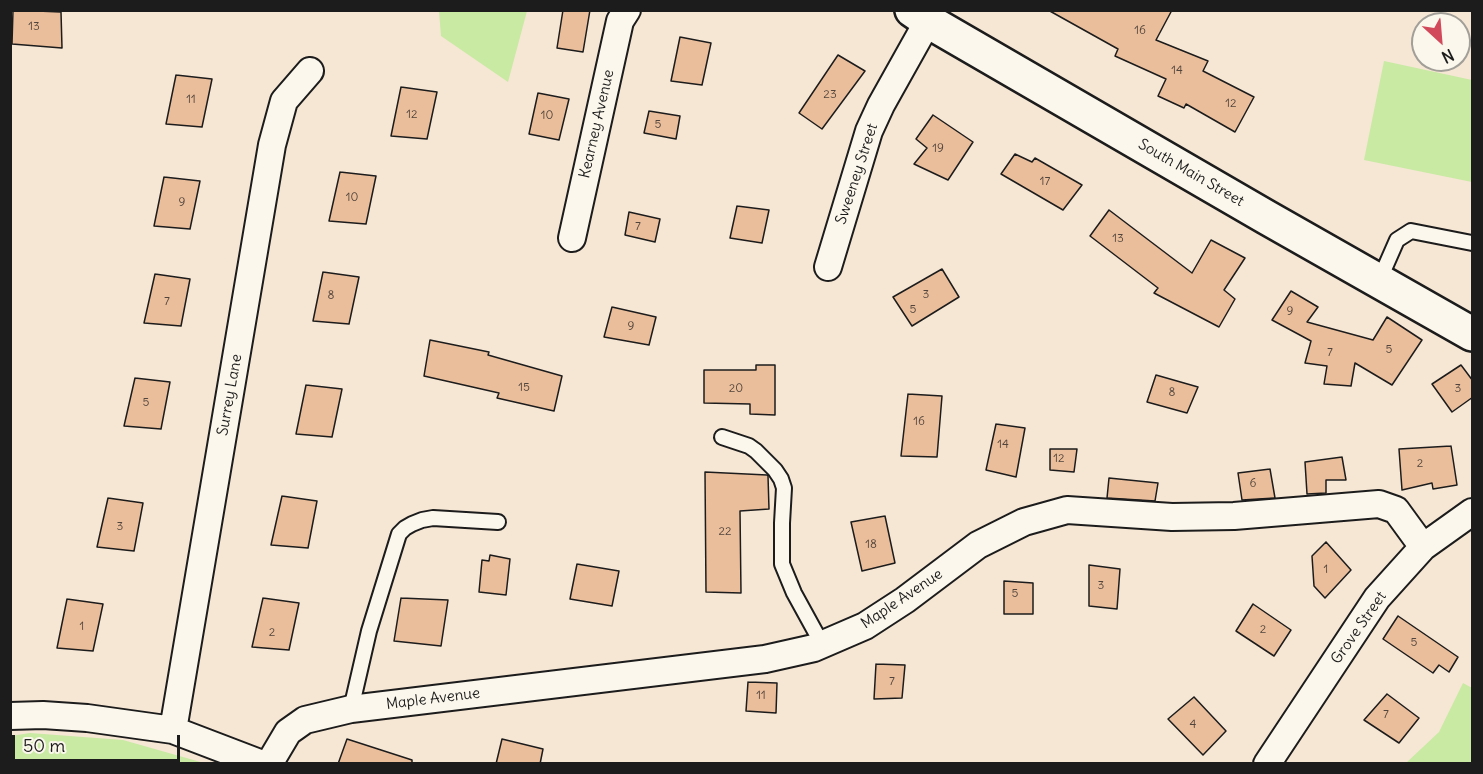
<!DOCTYPE html>
<html>
<head>
<meta charset="utf-8">
<style>
	body { margin:0 }
	#map { position:relative; width:1483px; height:774px; overflow:hidden; background:#f6e6d4; font-family:Delius,sans-serif }
	canvas { display:block }
	.frame { position:absolute; inset:0; border:12px solid #1c1c1c; pointer-events:none }
	.north { position:absolute; left:1411px; top:12px; width:60px; height:60px; box-sizing:border-box; background:#fbf7ec; border:2px solid #a29f99; border-radius:50%; rotate:154deg; font-size:16px; font-weight:700; line-height:24px; text-align:center; color:#1c1c1c }
	.north::after { content:''; display:block; margin:auto; width:21px; height:27px; background:#d1495b; clip-path:polygon(50% 0,100% 100%,50% 72%,0 100%) }
	.scale { position:absolute; left:12px; top:735px; width:168px; height:27px; box-sizing:border-box; border:3px solid #1c1c1c; border-top:0; padding-left:8px; font-size:18px; line-height:21px; white-space:nowrap; color:#1c1c1c; -webkit-text-stroke:4px #fbf7ec; paint-order:stroke }
</style>
</head>
<body>
<div id="map">
<canvas width="1483" height="774"></canvas>
<div class="frame"></div>
<div class="north">N</div>
<div class="scale">50 m</div>
</div>
<script>
const c = document.querySelector('canvas').getContext('2d');
c.lineJoin = 'round';
function fillPath(path, color) { c.fillStyle = color; c.fill(path, 'evenodd'); }
const poly = rows => new Path2D(rows.map(r => 'M' + r).join(''));
function strokePath(path, color, width, dash) { c.strokeStyle = color; c.lineWidth = width; c.lineCap = dash ? 'butt' : 'round'; c.setLineDash(dash || []); c.stroke(path); }
function drawText(font, color, halo, rows, align = 'center') {
  c.font = font + ' Delius,sans-serif'; c.lineWidth = 4.5; c.setLineDash([]); c.textBaseline = 'middle'; c.strokeStyle = halo; c.fillStyle = color; for (const [text, x, y, turn = 0] of rows) {
    c.save(); c.translate(x, y); c.rotate((+turn || 0) * Math.PI / 180); c.textAlign = isNaN(turn) ? turn : align; if (halo) c.strokeText(text, 0, 0); c.fillText(text, 0, 0); c.restore();
  }
}
fillPath(poly([
	[439,11,527,11,508,82,441,36],
	[1384,61,1472,80,1472,182,1364,160],
	[1463,683,1472,688,1472,763,1406,763,1439,732],
	[30,733,123,740,204,763,11,763,11,736]
]), '#c8eaa3');
const building = poly([
	[13,10,61,12,62,48,12,44,13,10],
	[563,10,590,10,583,52,557,48,563,10],
	[1048,10,1172,10,1156,40,1208,61,1203,71,1254,97,1235,132,1186,104,1184,108,1158,96,1166,79,1115,56,1118,49,1048,10],
	[680,37,711,43,702,85,671,81,680,37],
	[838,55,865,71,822,129,799,113,838,55],
	[176,75,212,79,202,127,166,124,176,75],
	[401,87,437,92,427,139,391,136,401,87],
	[538,93,569,99,559,140,529,134,538,93],
	[649,111,680,116,676,139,644,133,649,111],
	[933,115,973,142,948,180,914,164,927,148,916,139,933,115],
	[1015,154,1032,162,1035,158,1082,185,1063,210,1001,174,1015,154],
	[340,172,376,176,366,224,329,221,340,172],
	[164,177,200,181,190,229,154,226,164,177],
	[737,206,769,210,762,243,730,238,737,206],
	[1109,210,1192,273,1211,240,1245,258,1224,290,1235,299,1219,327,1154,293,1158,288,1090,236,1109,210],
	[629,212,660,219,655,242,625,235,629,212],
	[942,269,959,297,912,326,893,297,942,269],
	[323,272,359,277,349,324,313,321,323,272],
	[155,274,190,279,181,326,144,323,155,274],
	[1291,291,1318,307,1307,322,1373,340,1387,317,1422,340,1392,385,1355,363,1351,386,1324,384,1327,366,1305,363,1311,341,1272,320,1291,291],
	[612,307,656,317,649,345,604,337,612,307],
	[430,340,489,352,488,355,562,376,554,411,497,398,499,393,424,376,430,340],
	[756,365,775,365,775,415,750,414,750,404,704,403,704,370,756,370,756,365],
	[1461,365,1473,381,1473,397,1452,412,1432,384,1461,365],
	[1156,375,1198,387,1187,413,1147,402,1156,375],
	[135,378,170,382,161,429,124,426,135,378],
	[306,385,342,389,332,437,296,434,306,385],
	[908,394,942,396,937,457,901,456,908,394],
	[996,424,1025,428,1016,477,986,470,996,424],
	[1451,446,1457,485,1433,489,1432,483,1402,490,1399,449,1451,446],
	[1050,449,1077,449,1074,472,1050,470,1050,449],
	[1342,457,1346,480,1326,480,1326,493,1307,494,1305,462,1342,457],
	[1270,469,1275,498,1242,500,1238,473,1270,469],
	[705,472,767,475,768,476,769,509,740,511,741,593,706,592,705,472],
	[1109,478,1158,483,1155,501,1107,498,1109,478],
	[282,496,317,501,308,548,271,545,282,496],
	[108,498,143,503,134,551,97,547,108,498],
	[885,516,895,563,862,571,851,522,885,516],
	[1326,542,1351,570,1325,598,1314,586,1312,556,1326,542],
	[490,555,510,559,506,595,479,592,482,560,489,561,490,555],
	[577,564,619,571,612,606,570,599,577,564],
	[1089,565,1120,569,1117,609,1089,606,1089,565],
	[1004,581,1033,583,1033,614,1004,614,1004,581],
	[263,598,299,603,289,650,252,647,263,598],
	[401,598,448,600,441,646,394,641,401,598],
	[67,599,103,604,93,651,57,648,67,599],
	[1253,604,1291,630,1274,656,1236,631,1253,604],
	[1398,616,1458,657,1449,672,1439,665,1433,673,1383,639,1398,616],
	[876,664,905,665,902,698,874,699,876,664],
	[748,682,777,683,776,713,746,711,748,682],
	[1387,694,1419,718,1399,743,1364,720,1387,694],
	[1194,697,1226,731,1203,755,1168,719,1194,697],
	[347,739,412,760,412,764,338,764,347,739],
	[502,739,543,749,540,764,496,764,502,739]
]);
fillPath(building, '#ebbe9b');
strokePath(building, '#1c1c1c', 1.5);
const lane = poly([
	[1379,281,1397,240,1411,231,1472,243],
	[722,437,749,446,756,451,775,470,781,479,784,488,782,523,782,564,794,593,822,644],
	[351,709,369,631,399,534,405,528,412,524,422,520,433,518,498,522]
]);
const street = poly([
	[572,238,620,21,627,10],
	[828,267,869,131,881,105,928,21],
	[10,716,43,715,87,718,173,730,262,764],
	[173,730,272,145,284,101,310,71],
	[269,764,288,732,305,720,351,709,765,659,814,648,865,626,905,600,978,545,1024,522,1067,510,1172,517,1234,516,1379,504,1396,510,1423,547],
	[1267,764,1377,598,1423,547,1472,512]
]);
const secondary = poly([
	[912,10,928,21,1266,217,1472,334]
]);
strokePath(lane, '#1c1c1c', 18);
strokePath(street, '#1c1c1c', 30);
strokePath(secondary, '#1c1c1c', 38);
strokePath(lane, '#fbf7ec', 14);
strokePath(street, '#fbf7ec', 26);
strokePath(secondary, '#fbf7ec', 33);
drawText('12px', '#50443c', null, [
	["13",34,27],
	["16",1140,31],
	["14",1177,71],
	["23",830,95],
	["11",191,100],
	["12",1231,104],
	["12",412,115],
	["10",547,116],
	["5",658,125],
	["19",938,149],
	["17",1045,182],
	["10",352,198],
	["9",182,203],
	["7",638,227],
	["13",1118,239],
	["3",926,295],
	["8",331,296],
	["7",167,302],
	["5",913,310],
	["9",1290,312],
	["9",631,327],
	["5",1389,350],
	["7",1330,353],
	["15",524,388],
	["20",736,389],
	["3",1458,389],
	["8",1172,393],
	["5",146,403],
	["16",919,422],
	["14",1003,445],
	["12",1059,459],
	["2",1420,464],
	["6",1253,484],
	["3",120,527],
	["22",725,532],
	["18",871,545],
	["1",1326,570],
	["3",1101,586],
	["5",1015,594],
	["1",82,627],
	["2",1263,630],
	["2",272,633],
	["5",1414,643],
	["7",892,682],
	["11",761,696],
	["7",1386,715],
	["4",1193,725]
]);
drawText('15px', '#1c1c1c', '#fbf7ec', [
	["Kearney Avenue",597,124,-77],
	["South Main Street",1191,173,30],
	["Sweeney Street",857,174,-72],
	["Surrey Lane",230,395,-80],
	["Maple Avenue",902,599,-34],
	["Grove Street",1359,628,-55],
	["Maple Avenue",433,699,-7]
]);
</script>
</body>
</html>
